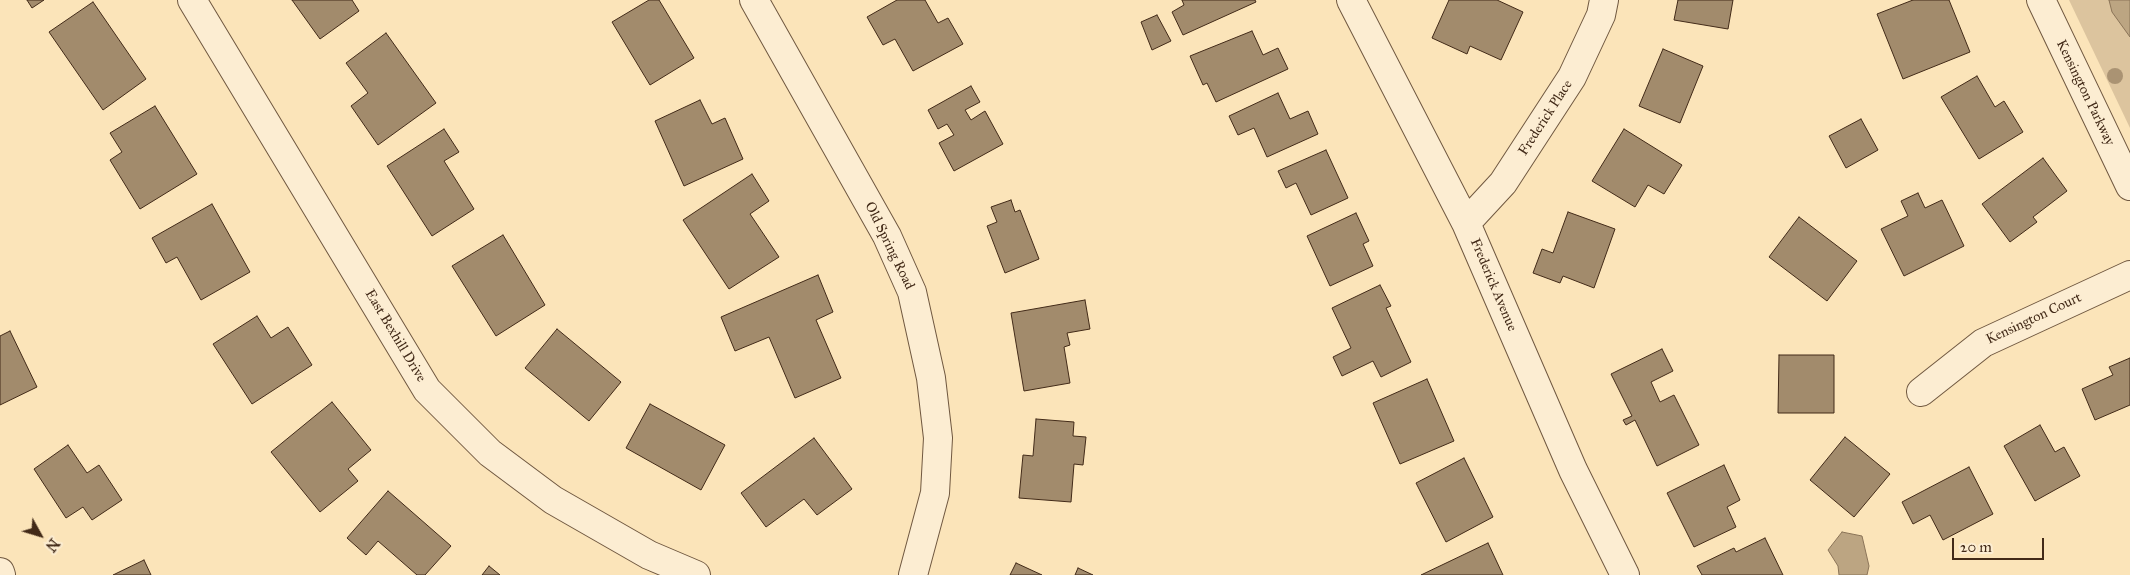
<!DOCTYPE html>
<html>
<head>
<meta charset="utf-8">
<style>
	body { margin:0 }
	#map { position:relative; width:2130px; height:575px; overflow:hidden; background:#fbe4b9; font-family:"IM FELL Great Primer",serif }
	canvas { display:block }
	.north { position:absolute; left:15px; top:510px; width:50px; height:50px; -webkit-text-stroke:4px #fcedd2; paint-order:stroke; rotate:129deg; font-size:14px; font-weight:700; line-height:20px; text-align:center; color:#422a18 }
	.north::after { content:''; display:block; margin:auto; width:18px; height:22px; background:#422a18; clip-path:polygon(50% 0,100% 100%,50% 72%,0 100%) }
	.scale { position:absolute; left:1952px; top:538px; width:92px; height:22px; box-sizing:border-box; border:2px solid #422a18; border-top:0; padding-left:6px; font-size:15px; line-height:18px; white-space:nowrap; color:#422a18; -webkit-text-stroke:4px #fcedd2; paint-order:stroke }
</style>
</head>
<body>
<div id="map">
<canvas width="2130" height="575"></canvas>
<div class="north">N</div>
<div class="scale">20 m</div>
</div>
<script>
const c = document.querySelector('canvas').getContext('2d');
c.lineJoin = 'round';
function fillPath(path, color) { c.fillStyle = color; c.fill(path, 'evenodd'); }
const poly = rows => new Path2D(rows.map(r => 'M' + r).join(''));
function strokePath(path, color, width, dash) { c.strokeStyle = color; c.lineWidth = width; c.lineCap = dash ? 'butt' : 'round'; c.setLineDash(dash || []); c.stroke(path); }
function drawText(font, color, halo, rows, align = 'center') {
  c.font = font + ' "IM FELL Great Primer",serif'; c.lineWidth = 4; c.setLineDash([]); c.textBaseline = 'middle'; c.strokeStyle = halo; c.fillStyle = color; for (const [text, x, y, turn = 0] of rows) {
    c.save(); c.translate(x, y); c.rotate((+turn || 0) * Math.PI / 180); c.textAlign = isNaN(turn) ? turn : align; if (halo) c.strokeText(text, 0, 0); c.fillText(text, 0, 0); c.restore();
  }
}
fillPath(poly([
	[2069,0,2130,0,2130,128]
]), '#dcc49e');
const water = poly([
	[2109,0,2130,0,2130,37,2112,12,2109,0],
	[1842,532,1862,536,1869,566,1867,575,1839,575,1838,566,1828,550,1842,532]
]);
fillPath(water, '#bca582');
strokePath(water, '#8b7458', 1);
const building = poly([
	[27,0,44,0,32,8,27,0],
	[292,0,352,0,359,11,320,39,292,0],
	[649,0,659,0,694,58,650,85,612,22,649,0],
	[897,0,925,0,938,23,948,18,963,44,913,71,895,39,883,45,867,17,897,0],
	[1182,0,1255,0,1256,2,1183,35,1172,12,1184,5,1182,0],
	[1449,0,1497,0,1523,12,1501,60,1470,46,1467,54,1432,38,1449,0],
	[1678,0,1733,0,1728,29,1674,20,1678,0],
	[1913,0,1949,0,1970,52,1903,79,1877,14,1913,0],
	[93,2,146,79,103,110,49,32,93,2],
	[1157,15,1171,41,1152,50,1141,22,1157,15],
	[1252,31,1263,55,1278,48,1288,69,1216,102,1207,83,1203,85,1190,56,1252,31],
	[386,33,436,103,378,145,351,106,368,93,346,63,386,33],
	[1663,49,1703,66,1680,123,1639,106,1663,49],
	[1977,76,1995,107,2004,101,2023,132,1979,159,1941,97,1977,76],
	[971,86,980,102,965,110,971,120,985,111,1003,144,954,171,939,143,954,135,947,124,938,129,928,110,971,86],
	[1278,93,1290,119,1308,111,1318,134,1267,157,1254,128,1238,135,1229,116,1278,93],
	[700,100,712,124,725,118,743,159,684,186,655,121,700,100],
	[155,106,197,174,140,209,110,160,122,152,110,133,155,106],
	[1861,119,1878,150,1846,168,1829,136,1861,119],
	[444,129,459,152,444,161,474,209,432,236,387,166,444,129],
	[1624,129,1682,165,1664,194,1648,185,1635,207,1592,181,1624,129],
	[1326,150,1348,198,1311,215,1296,183,1286,188,1278,171,1326,150],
	[2043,158,2067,191,2033,217,2037,222,2010,242,1982,204,2043,158],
	[752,174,769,201,750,214,779,257,729,289,683,220,752,174],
	[1918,193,1925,208,1942,200,1964,246,1904,276,1881,229,1908,216,1901,201,1918,193],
	[1011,200,1015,212,1020,210,1039,259,1005,273,987,226,997,222,991,207,1011,200],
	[212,204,250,272,201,300,177,257,166,263,152,238,212,204],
	[1568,212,1615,229,1594,288,1563,276,1560,283,1533,273,1542,249,1553,253,1568,212],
	[1356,213,1369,241,1363,244,1373,266,1330,286,1307,236,1356,213],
	[1799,217,1857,261,1827,301,1769,257,1799,217],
	[503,235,545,305,496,336,452,266,503,235],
	[818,275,833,312,816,320,841,378,795,398,769,337,735,351,721,317,818,275],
	[1380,285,1391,306,1386,308,1411,362,1381,377,1373,361,1342,376,1333,357,1351,348,1332,308,1380,285],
	[1085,300,1090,329,1067,333,1070,345,1064,347,1070,383,1024,391,1011,313,1085,300],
	[257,316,271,338,288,327,312,365,252,404,213,344,257,316],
	[557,329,621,382,589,421,525,368,557,329],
	[10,331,37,387,0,405,0,336,10,331],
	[1662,349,1673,371,1651,382,1660,402,1674,395,1699,445,1657,466,1635,420,1626,425,1623,420,1632,416,1611,374,1662,349],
	[1779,355,1834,355,1834,413,1778,413,1779,355],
	[2130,358,2130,405,2095,420,2082,389,2113,375,2109,367,2130,358],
	[1427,379,1454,441,1400,464,1373,403,1427,379],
	[332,402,371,450,348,469,358,481,320,512,271,452,332,402],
	[650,404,725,445,701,490,626,448,650,404],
	[1036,419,1074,422,1073,436,1086,437,1083,465,1074,464,1071,502,1019,498,1023,455,1033,456,1036,419],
	[2040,425,2055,452,2064,447,2080,476,2035,501,2004,446,2040,425],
	[1845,437,1890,474,1854,517,1810,480,1845,437],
	[814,438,852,489,817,515,804,499,766,527,741,493,814,438],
	[68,445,87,473,99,465,122,500,92,520,83,507,66,518,34,469,68,445],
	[1464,458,1493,517,1446,542,1416,483,1464,458],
	[1724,465,1740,500,1727,507,1736,527,1694,547,1667,493,1724,465],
	[1969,467,1993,514,1943,540,1930,515,1913,524,1902,502,1969,467],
	[388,491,451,546,425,575,417,575,378,541,366,555,347,538,388,491],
	[1765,538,1783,575,1702,575,1697,566,1734,548,1736,552,1765,538],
	[1488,543,1503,575,1421,575,1488,543],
	[144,560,151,575,113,575,144,560],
	[1016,563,1042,575,1010,575,1016,563],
	[489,566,500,575,482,575,489,566],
	[1078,568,1093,575,1075,575,1078,568]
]);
fillPath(building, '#a28b6c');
strokePath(building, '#422a18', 1);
const minor = poly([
	[192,0,427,390,490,453,553,500,649,555,696,575],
	[754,0,887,236,912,292,931,378,938,438,935,493,913,575],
	[1351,0,1466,223,1573,470,1625,575],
	[2041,0,2130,186],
	[1466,223,1503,183,1572,77,1601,15,1604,0],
	[1921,392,1983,343,2130,275],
	[0,572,1,575]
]);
strokePath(minor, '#705840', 30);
strokePath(minor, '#fcedd2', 28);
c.fillStyle = '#aa9373';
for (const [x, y] of [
	[2115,76]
]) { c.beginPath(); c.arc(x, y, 8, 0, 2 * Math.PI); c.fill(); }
drawText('14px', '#422a18', '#fcedd2', [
	["Kensington Parkway",2085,93,64],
	["Frederick Place",1546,118,-57],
	["Old Spring Road",889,246,64],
	["Frederick Avenue",1493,285,67],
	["Kensington Court",2034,319,-25],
	["East Bexhill Drive",395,336,59]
]);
</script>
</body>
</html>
